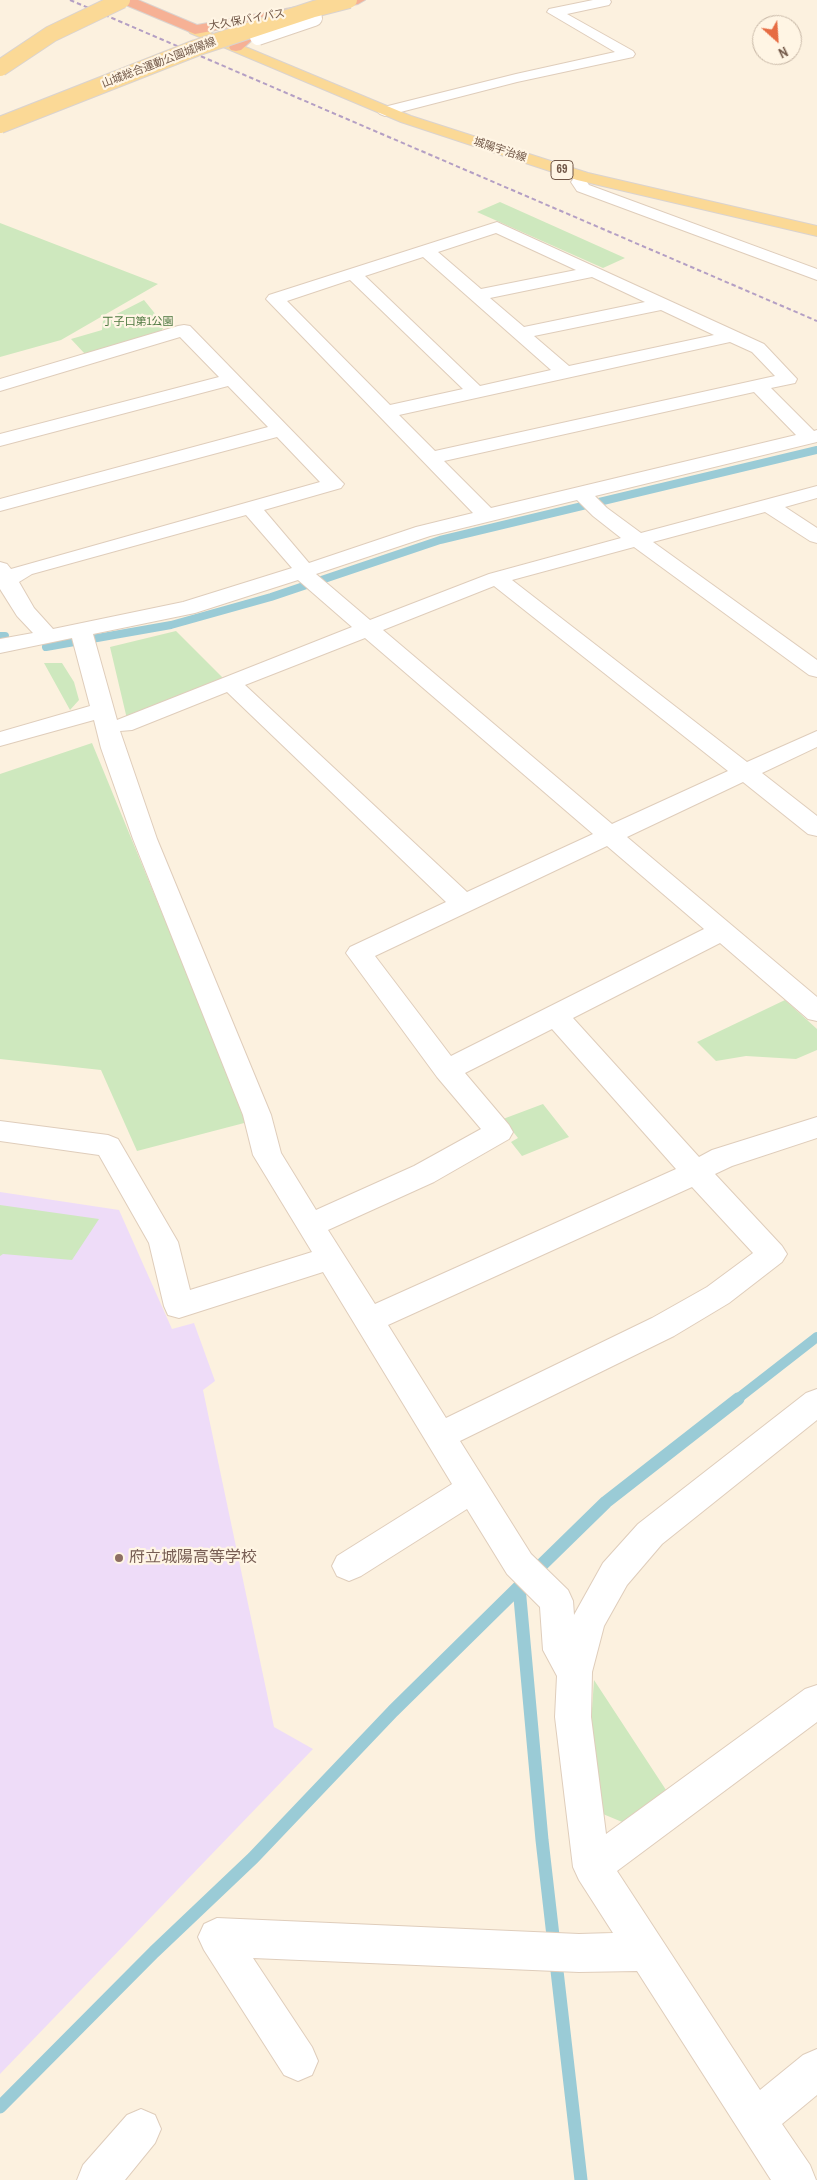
<!DOCTYPE html>
<html>
<head>
<meta charset="utf-8">
<style>
	body { margin:0 }
	#map { position:relative; width:817px; height:2180px; overflow:hidden; background:#fcf1df; font-family:"Archivo Narrow",sans-serif }
	canvas { display:block }
	.north { position:absolute; left:752px; top:15px; width:50px; height:50px; box-sizing:border-box; background:#fff5e4; border:1px solid #c6b6a5; border-radius:50%; rotate:154deg; font-size:14px; font-weight:700; line-height:20px; text-align:center; color:#715747 }
	.north::after { content:''; display:block; margin:auto; width:18px; height:22px; background:#e66c43; clip-path:polygon(50% 0,100% 100%,50% 72%,0 100%) }
</style>
</head>
<body>
<div id="map">
<canvas width="817" height="2180"></canvas>
<div class="north">N</div>
</div>
<script>
const c = document.querySelector('canvas').getContext('2d');
c.lineJoin = 'round';
function fillPath(path, color) { c.fillStyle = color; c.fill(path, 'evenodd'); }
const poly = rows => new Path2D(rows.map(r => 'M' + r).join(''));
function strokePath(path, color, width, dash) { c.strokeStyle = color; c.lineWidth = width; c.lineCap = dash ? 'butt' : 'round'; c.setLineDash(dash || []); c.stroke(path); }
function drawText(font, color, halo, rows, align = 'center') {
  c.font = font + ' "Archivo Narrow","Noto Sans JP",sans-serif'; c.lineWidth = 4.5; c.setLineDash([]); c.textBaseline = 'middle'; c.strokeStyle = halo; c.fillStyle = color; for (const [text, x, y, turn = 0] of rows) {
    c.save(); c.translate(x, y); c.rotate((+turn || 0) * Math.PI / 180); c.textAlign = isNaN(turn) ? turn : align; if (halo) c.strokeText(text, 0, 0); c.fillText(text, 0, 0); c.restore();
  }
}
fillPath(poly([
	[0,1192,119,1210,172,1329,194,1323,215,1381,203,1390,274,1727,313,1749,0,2074]
]), '#eedcf8');
fillPath(poly([
	[500,202,625,258,603,268,477,212],
	[0,223,158,284,61,340,0,357],
	[144,300,165,326,160,332,85,354,71,339,102,330,103,321],
	[176,631,225,680,127,719,110,647],
	[44,663,62,663,74,682,79,700,70,710],
	[92,743,248,1122,137,1151,101,1070,0,1059,0,774],
	[785,1000,817,1029,817,1050,796,1059,746,1056,716,1061,697,1042],
	[543,1104,569,1137,522,1156,511,1142,518,1138,503,1119],
	[0,1205,99,1219,72,1260,3,1254,0,1256],
	[594,1680,668,1793,627,1824,603,1814,591,1723]
]), '#cee8be');
strokePath(poly([
	[0,636,5,636],
	[46,647,171,625,271,597,440,540,817,450]
]), '#9acbd6', 8);
strokePath(poly([
	[736,1400,817,1337]
]), '#9acbd6', 10);
strokePath(poly([
	[0,2107,154,1952,253,1858,393,1711,519,1587],
	[581,2180,542,1840,519,1587,606,1502,738,1399]
]), '#9acbd6', 13);
const minor = poly([
	[593,0,610,0,611,2,609,5,567,14,633,51,635,54,633,57,517,82,385,116,380,114,377,111,380,108,516,74,615,52,547,12,549,9,593,0],
	[583,172,589,174,591,177,587,182,589,185,817,269,817,280,577,191,571,182,577,174,583,172],
	[497,222,764,344,797,379,795,383,771,388,814,431,817,430,817,442,595,496,607,508,641,533,817,486,817,498,785,507,817,528,817,543,810,541,765,512,653,542,817,660,817,677,809,675,634,547,512,580,747,762,817,731,817,747,762,773,817,816,817,836,808,834,743,782,627,837,817,997,817,1021,808,1019,720,943,573,1018,699,1157,712,1150,817,1117,817,1138,732,1166,715,1174,782,1246,787,1254,782,1262,729,1303,674,1336,460,1441,531,1554,568,1590,573,1601,574,1615,603,1563,638,1524,806,1393,817,1389,817,1420,662,1544,627,1585,604,1626,592,1672,591,1717,606,1834,805,1689,817,1685,817,1722,617,1871,760,2090,803,2055,817,2049,817,2095,782,2124,810,2165,816,2180,771,2180,637,1971,579,1972,253,1958,312,2047,318,2061,312,2075,298,2081,284,2075,204,1950,198,1937,204,1924,217,1918,579,1934,613,1933,579,1880,573,1867,555,1717,557,1676,543,1650,540,1607,507,1574,467,1509,361,1576,349,1581,337,1576,332,1566,337,1556,452,1484,323,1272,179,1318,168,1315,164,1306,149,1243,99,1155,0,1141,0,1121,108,1135,118,1139,178,1242,190,1290,312,1252,253,1155,243,1115,133,839,101,748,94,720,0,746,0,732,90,706,72,638,0,653,0,639,33,633,17,616,0,589,0,562,7,564,11,569,320,482,277,437,0,511,0,499,268,427,228,386,0,446,0,434,219,377,180,337,0,391,0,379,178,326,184,325,190,326,344,484,341,488,264,510,309,563,416,527,473,513,266,299,269,295,497,222],
	[496,233,576,270,481,289,438,252,496,233],
	[423,257,551,370,480,386,365,276,423,257],
	[592,277,645,302,524,327,490,298,592,277],
	[350,280,463,389,390,405,287,301,350,280],
	[661,310,714,335,569,366,534,336,661,310],
	[730,342,752,352,775,376,435,451,399,415,730,342],
	[754,392,796,435,491,508,444,461,754,392],
	[577,500,593,516,621,538,489,574,370,620,316,574,430,536,577,500],
	[246,515,292,568,183,602,53,629,34,608,19,582,32,574,246,515],
	[298,580,352,627,117,720,93,634,195,613,298,580],
	[494,586,728,771,612,824,383,630,494,586],
	[365,638,593,834,467,892,245,685,365,638],
	[227,692,446,902,350,947,346,953,437,1077,481,1129,414,1166,316,1210,281,1153,271,1115,157,839,120,731,132,730,227,692],
	[607,846,704,929,451,1056,375,956,607,846],
	[552,1029,676,1169,375,1304,328,1230,434,1182,509,1139,513,1132,509,1125,465,1073,552,1029],
	[692,1187,753,1253,707,1287,652,1318,446,1418,388,1325,692,1187],
	[141,2109,155,2115,161,2129,155,2143,125,2180,77,2180,83,2165,127,2115,141,2109]
]);
const major = poly([
	[195,26,411,116,588,173,817,226,817,236,577,180,401,122,190,33,188,30,190,27,195,26]
]);
const highway = poly([
	[119,0,138,0,197,25,335,0,365,0,358,4,195,34,121,3,119,0],
	[274,21,279,22,281,25,279,28,251,41,241,50,236,51,231,50,229,47,241,35,274,21]
]);
strokePath(minor, '#dfcdbb', 2);
strokePath(major, '#dad3cf', 2);
strokePath(highway, '#dad3cf', 2);
fillPath(minor, '#fff');
fillPath(major, '#fbd996');
fillPath(highway, '#f6b195');
strokePath(poly([
	[70,0,817,321]
]), '#b49fc4', 2, [4.5, 3]);
const minorBridge = poly([
	[258,37,314,18,309,16,279,25]
]);
const majorBridge = poly([
	[0,68,51,34,122,0],
	[0,125,196,48,314,9,349,0]
]);
strokePath(minorBridge, '#dfcdbb', 18, []);
strokePath(majorBridge, '#dad3cf', 18, []);
strokePath(minorBridge, '#fff', 16);
strokePath(majorBridge, '#fbd996', 16);
for (const [x, y, r, color] of [
	[119,1558,5,"#8d6e63"]
]) { const dot = new Path2D(); dot.arc(x, y, r, 0, 2 * Math.PI); c.fillStyle = color; c.fill(dot); strokePath(dot, '#fff5e4', 2); }
drawText('11px', '#715747', '#fff5e4', [
	["大久保バイパス",247,20,-10],
	["山城総合運動公園城陽線",159,63,-21],
	["城陽宇治線",500,150,18]
]);
drawText('11px', '#4e7840', '#fff5e4', [
	["丁子口第1公園",138,322]
]);
for (const [x, y, w] of [
	[562,170,22]
]) { const box = new Path2D(); box.roundRect(x - w / 2, y - 9.5, w, 19, 4); c.fillStyle = '#fff5e4'; c.fill(box); strokePath(box, '#715747', 1); }
drawText('bold 12px', '#715747', null, [
	["69",562,170]
]);
drawText('16px', '#785e54', '#fff5e4', [
	["府立城陽高等学校",129,1558]
], 'left');
</script>
</body>
</html>
